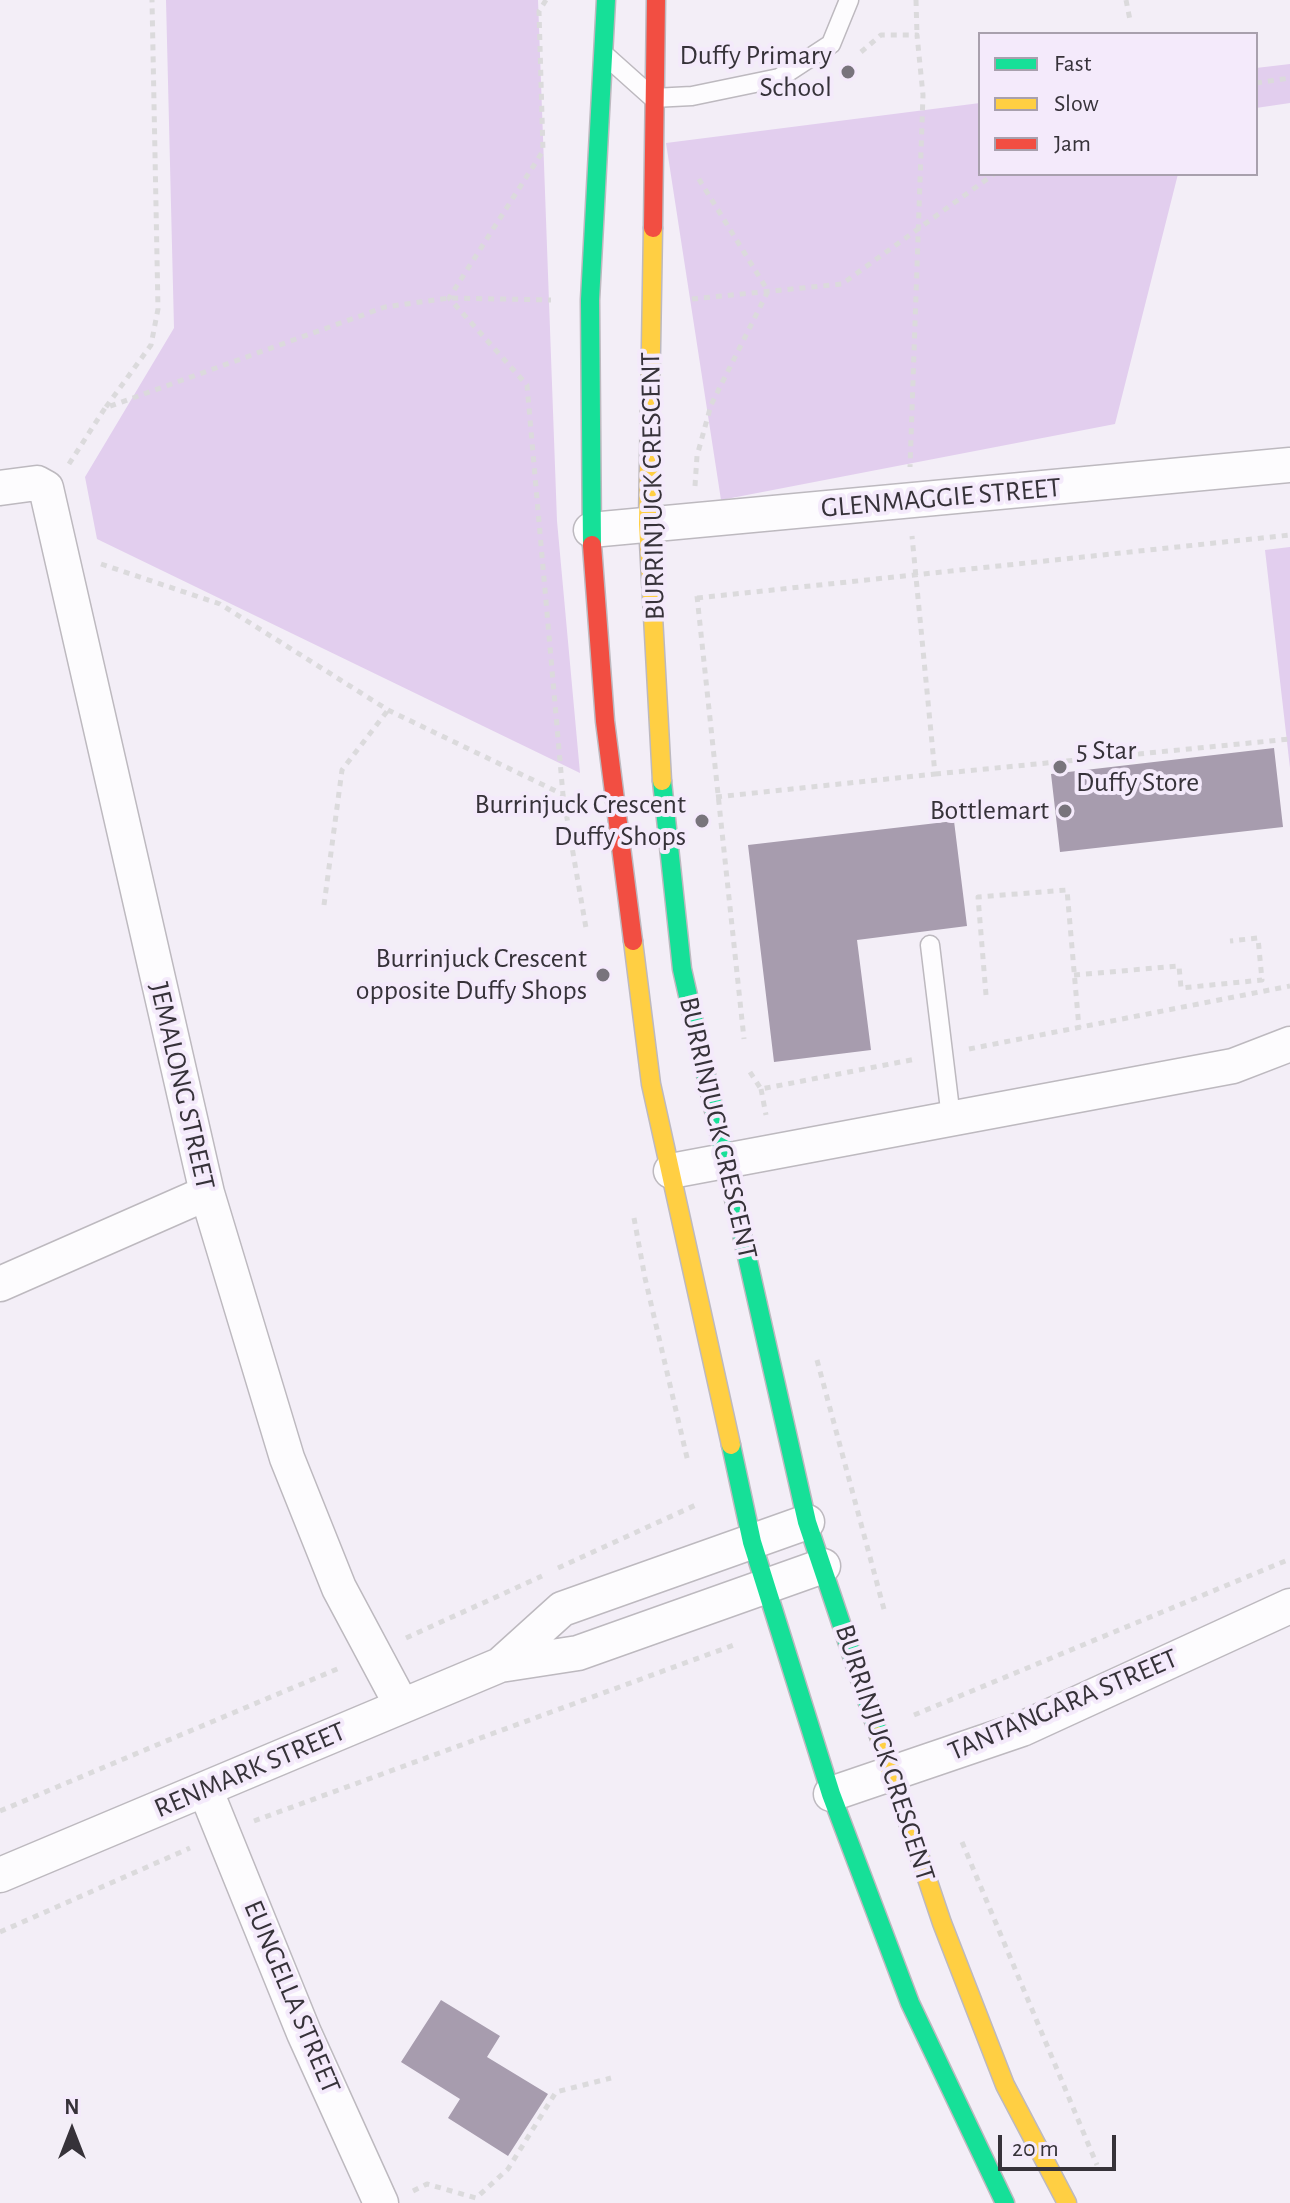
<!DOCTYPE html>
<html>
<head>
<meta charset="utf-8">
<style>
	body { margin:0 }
	#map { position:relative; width:1290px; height:2203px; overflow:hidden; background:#f3eef7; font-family:"Alegreya Sans",sans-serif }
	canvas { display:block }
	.legend { position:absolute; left:978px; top:32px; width:280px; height:144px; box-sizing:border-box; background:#f4eafb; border:2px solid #a8a0ad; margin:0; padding:10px 14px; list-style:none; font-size:24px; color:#363239 }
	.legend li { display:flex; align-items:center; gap:16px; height:40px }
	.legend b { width:40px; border:2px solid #a8a0ad }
	.north { position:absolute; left:32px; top:2091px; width:80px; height:80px; -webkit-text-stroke:6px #f4eafb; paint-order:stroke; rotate:0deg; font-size:22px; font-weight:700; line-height:32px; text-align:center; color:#363239 }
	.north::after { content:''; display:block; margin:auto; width:28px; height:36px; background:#363239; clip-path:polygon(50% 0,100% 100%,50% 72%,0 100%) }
	.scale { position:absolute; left:998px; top:2135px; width:118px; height:36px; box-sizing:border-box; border:4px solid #363239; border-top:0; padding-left:10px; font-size:24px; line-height:28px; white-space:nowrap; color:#363239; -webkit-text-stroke:6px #f4eafb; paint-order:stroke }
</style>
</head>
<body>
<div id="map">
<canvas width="1290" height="2203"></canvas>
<ul class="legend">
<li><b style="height:10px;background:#16e098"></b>Fast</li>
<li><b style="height:10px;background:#ffcf43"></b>Slow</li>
<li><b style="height:10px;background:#f24e42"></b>Jam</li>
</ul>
<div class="north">N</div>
<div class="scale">20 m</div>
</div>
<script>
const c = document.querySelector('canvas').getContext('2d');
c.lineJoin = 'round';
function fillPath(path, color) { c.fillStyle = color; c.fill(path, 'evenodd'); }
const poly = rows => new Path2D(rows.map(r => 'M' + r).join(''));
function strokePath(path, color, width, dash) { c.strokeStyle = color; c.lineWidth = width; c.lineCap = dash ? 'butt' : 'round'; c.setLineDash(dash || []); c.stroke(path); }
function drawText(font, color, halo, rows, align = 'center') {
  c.font = font + ' "Alegreya Sans",sans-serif'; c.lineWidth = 8; c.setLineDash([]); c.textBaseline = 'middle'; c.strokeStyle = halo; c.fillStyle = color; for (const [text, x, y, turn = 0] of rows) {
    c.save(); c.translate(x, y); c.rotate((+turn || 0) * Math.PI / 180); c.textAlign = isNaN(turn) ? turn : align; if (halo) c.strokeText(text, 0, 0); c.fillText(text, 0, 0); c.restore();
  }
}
fillPath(poly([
	[166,0,538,0,557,521,580,773,97,539,85,477,174,328],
	[1290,64,1290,103,1256,108,1256,68],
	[980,103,980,174,1178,174,1115,424,721,500,666,143],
	[1290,547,1290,768,1265,550]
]), '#e2ceee');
fillPath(poly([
	[1274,748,1283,827,1060,852,1051,774],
	[954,821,967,926,857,940,871,1050,774,1062,748,845],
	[441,2000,500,2036,487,2057,548,2094,508,2156,448,2118,460,2099,401,2062]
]), '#a79cae');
const lane = poly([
	[606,56,653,98,692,96,779,78,831,44,849,0],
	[930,945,951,1118]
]);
const street = poly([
	[0,488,37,483,46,488,207,1193,287,1458,339,1588,402,1706],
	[591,530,1290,465],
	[671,1171,1233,1066,1290,1044],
	[0,1284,207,1193],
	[500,1665,562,1609,807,1522],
	[205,1789,304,2033,381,2203],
	[831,1794,1022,1729,1290,1606],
	[0,1875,500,1665,578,1653,823,1566]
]);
const fast = poly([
	[592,545,590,300,606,0],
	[662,781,682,969,807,1522,879,1736],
	[731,1445,752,1542,831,1794,910,2003,1005,2203]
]);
const slow = poly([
	[653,228,648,524,662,781],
	[633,941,651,1084,731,1445],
	[879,1736,942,1923,1005,2085,1067,2203]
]);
const jam = poly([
	[653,228,656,0],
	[592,545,605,721,633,941]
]);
strokePath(lane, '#bdb9bf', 21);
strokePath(street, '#bdb9bf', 37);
strokePath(fast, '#bdb9bf', 21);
strokePath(slow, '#bdb9bf', 21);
strokePath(jam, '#bdb9bf', 21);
strokePath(poly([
	[546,0,539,11,543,151,449,298,527,385,563,795,586,928],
	[916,0,917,35],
	[1126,0,1130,20],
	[861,52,881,35,917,35,923,95,910,467],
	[1256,83,1290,78],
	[692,299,842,284,994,174],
	[106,407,151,345,158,309,152,0],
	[69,464,105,408,385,307,449,298,551,300],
	[695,486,697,456,711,405,768,291,697,176],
	[101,564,220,604,388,710,562,794],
	[697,596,744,1039],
	[697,598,1290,535],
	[935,774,1290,739],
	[716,797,935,774,912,536],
	[324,905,342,770,388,710],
	[1074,975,1179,966,1181,988,1262,980,1258,938,1230,941],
	[986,995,978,897,1067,890,1079,1028],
	[969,1049,1290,986],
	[750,1072,761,1089,916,1059],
	[761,1089,766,1115],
	[634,1218,645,1278,688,1462],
	[817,1360,885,1613],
	[558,1568,698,1504],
	[406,1638,542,1576],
	[914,1715,1290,1559],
	[0,1811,342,1667],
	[254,1821,734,1645],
	[962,1842,1097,2165],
	[0,1932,190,1848],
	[413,2191,427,2184,476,2198,508,2169,556,2092,611,2078]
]), '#dbdadc', 5, [6, 6]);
strokePath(lane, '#fdfcfe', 18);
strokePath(street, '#fdfcfe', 34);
strokePath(fast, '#16e098', 18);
strokePath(slow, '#ffcf43', 18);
strokePath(jam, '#f24e42', 18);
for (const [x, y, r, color] of [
	[848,72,8,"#78747c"],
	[1060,767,8,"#78747c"],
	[1065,811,8,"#78747c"],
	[702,821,8,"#78747c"],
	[603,975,8,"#78747c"]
]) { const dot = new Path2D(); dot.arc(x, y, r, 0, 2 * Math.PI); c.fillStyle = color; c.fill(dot); strokePath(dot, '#f4eafb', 3); }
drawText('28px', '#363239', '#f4eafb', [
	["Duffy Primary",832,56],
	["School",832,88],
	["5 Star",1076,751,"left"],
	["Duffy Store",1076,783,"left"],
	["Burrinjuck Crescent",686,805],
	["Duffy Shops",686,837],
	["Bottlemart",1049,811],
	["Burrinjuck Crescent",587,959],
	["opposite Duffy Shops",587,991]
], 'right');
drawText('28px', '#363239', '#f4eafb', [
	["BURRINJUCK CRESCENT",653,486,-91],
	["GLENMAGGIE STREET",941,498,-5],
	["JEMALONG STREET",182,1086,77],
	["BURRINJUCK CRESCENT",718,1128,77],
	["TANTANGARA STREET",1063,1705,-23],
	["BURRINJUCK CRESCENT",885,1753,72],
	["RENMARK STREET",250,1770,-23],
	["EUNGELLA STREET",292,1997,67]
]);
</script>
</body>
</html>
